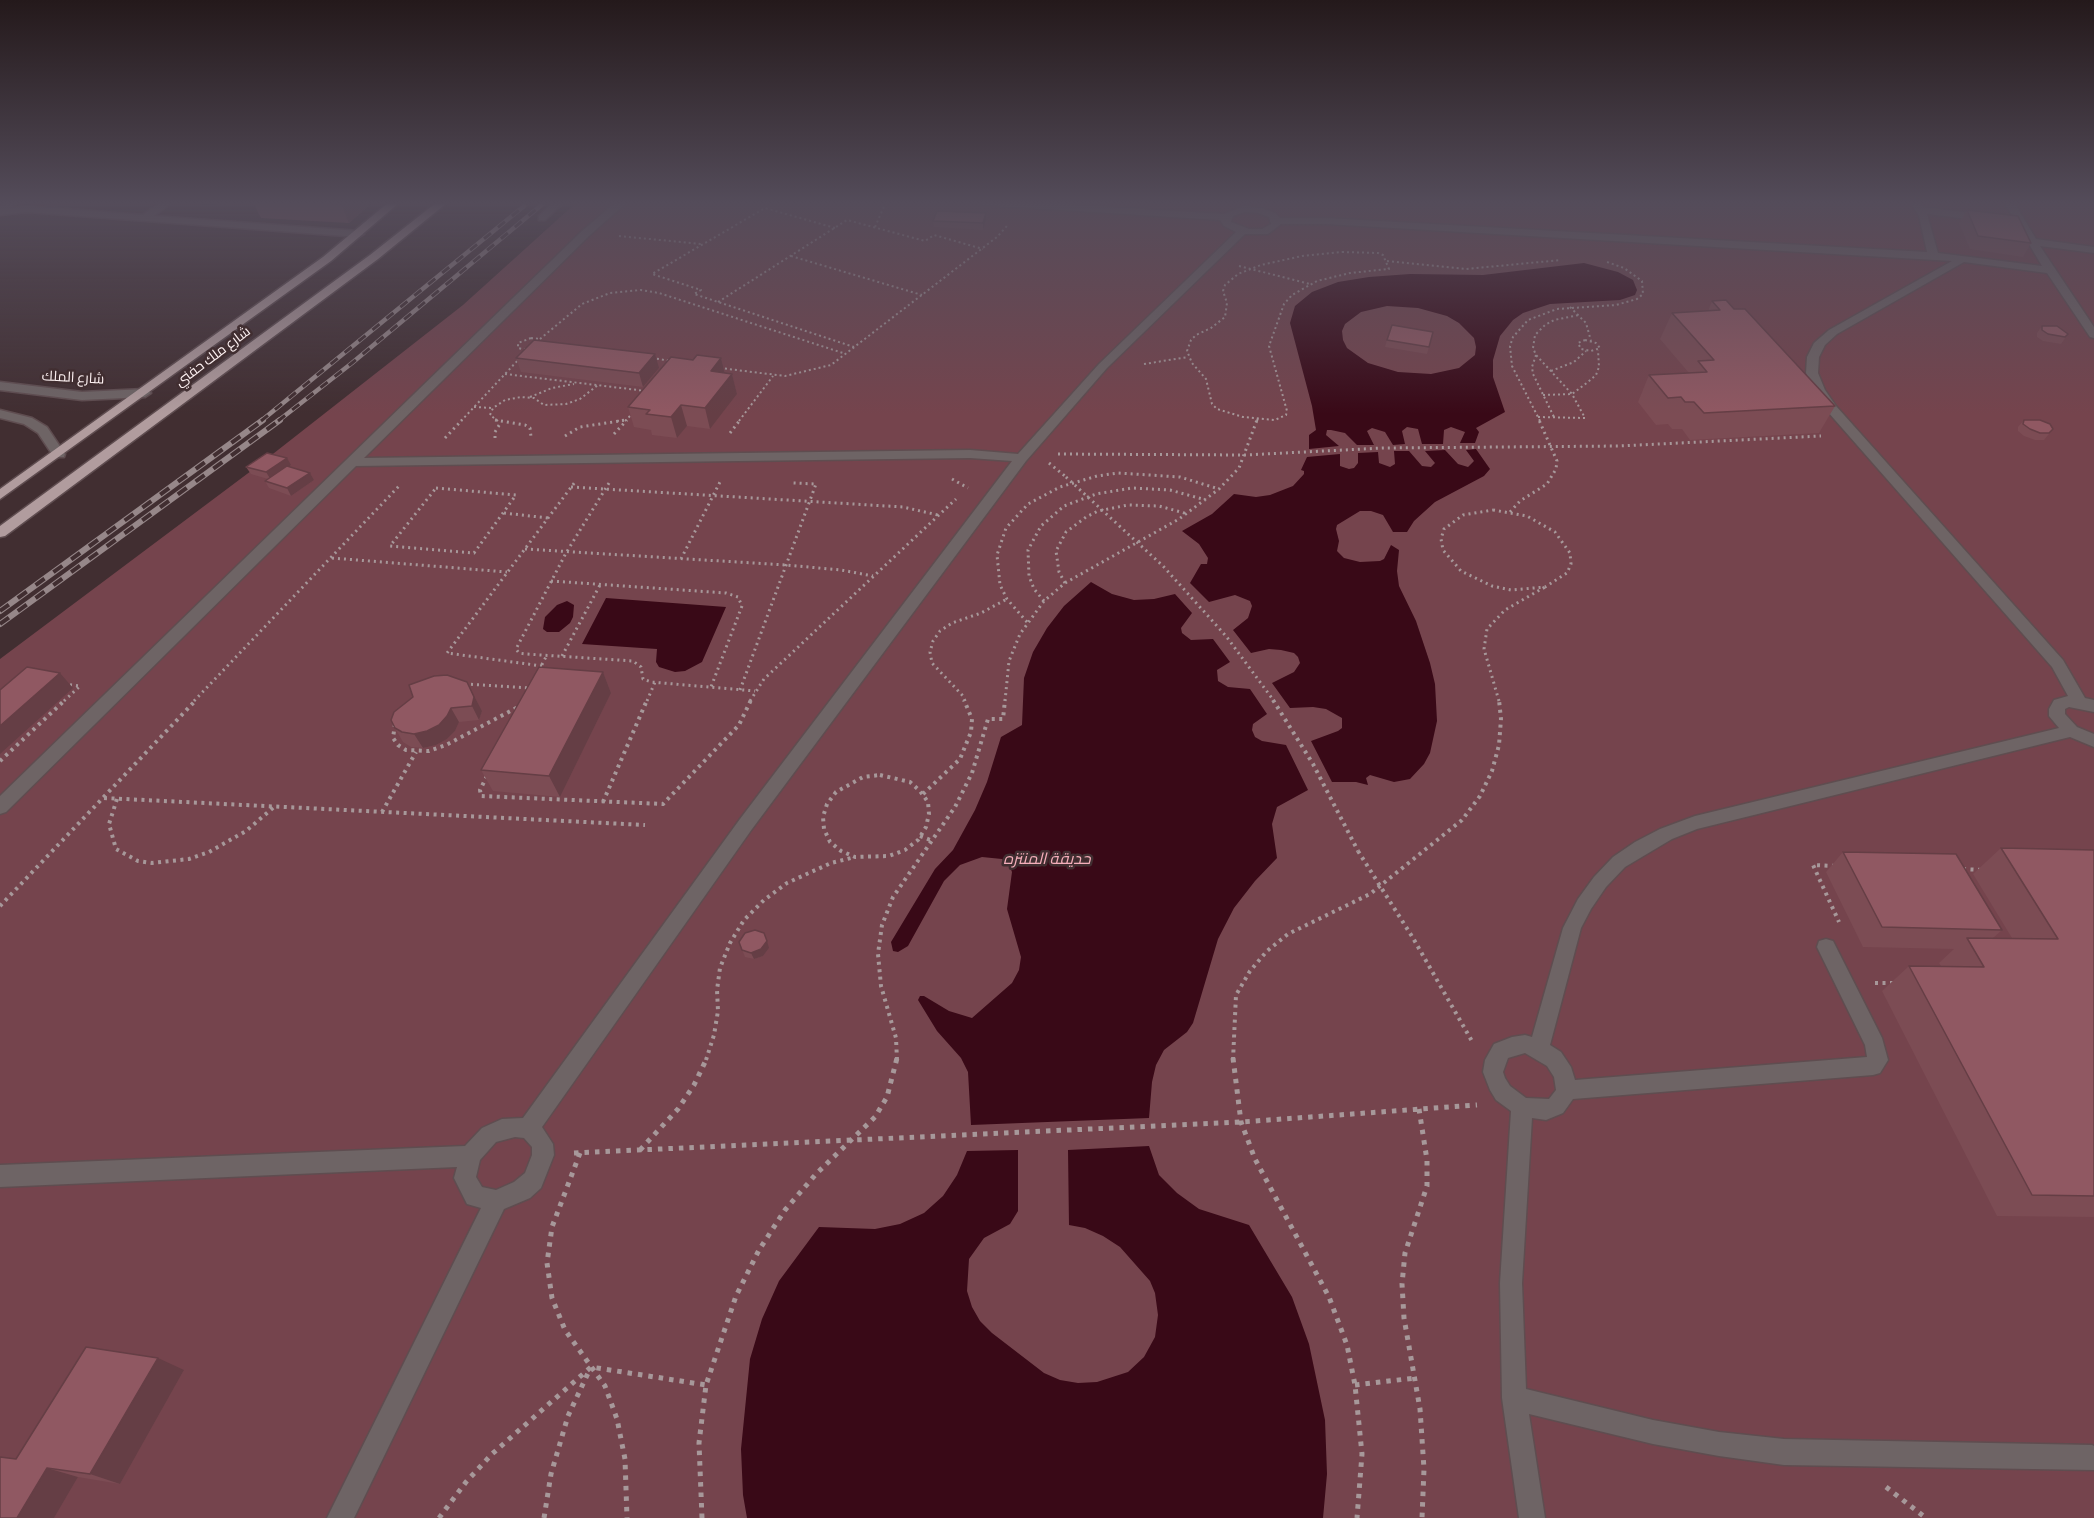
<!DOCTYPE html>
<html>
<head>
<meta charset="utf-8">
<style>
	body { margin:0 }
	canvas { display:block; background:#412e31 }
</style>
</head>
<body>
<canvas width="2094" height="1518"></canvas>
<script>
const c = document.querySelector('canvas').getContext('2d');
c.lineJoin = 'round';
function fillPath(path, color) { c.fillStyle = color; c.fill(path, 'evenodd'); }
const poly = rows => new Path2D(rows.map(r => 'M' + r).join(''));
function strokePath(path, color, width, dash) { c.strokeStyle = color; c.lineWidth = width; c.lineCap = dash ? 'butt' : 'round'; c.setLineDash(dash || []); c.stroke(path); }
function drawText(font, color, halo, rows, align = 'center') {
  c.font = font + ' Bitter,Cairo,serif'; c.lineWidth = 5; c.setLineDash([]); c.textBaseline = 'middle'; c.strokeStyle = halo; c.fillStyle = color; for (const [text, x, y, turn = 0] of rows) {
    c.save(); c.translate(x, y); c.rotate((+turn || 0) * Math.PI / 180); c.textAlign = isNaN(turn) ? turn : align; if (halo) c.strokeText(text, 0, 0); c.fillText(text, 0, 0); c.restore();
  }
}
fillPath(poly([
	[577,202,2094,202,2094,1518,0,1518,0,659,255,468,463,305]
]), '#75444d');
fillPath(poly([
	[1584,263,1618,272,1633,280,1637,290,1635,295,1620,300,1550,304,1523,313,1513,320,1500,336,1493,360,1493,377,1505,412,1476,428,1479,432,1475,443,1460,443,1465,432,1451,427,1444,430,1443,444,1422,444,1418,429,1407,427,1402,431,1405,444,1393,445,1385,432,1372,428,1367,431,1374,445,1357,445,1345,433,1331,430,1327,430,1326,435,1339,446,1309,449,1309,435,1316,430,1312,406,1290,323,1295,306,1312,292,1338,282,1369,277,1410,274,1483,275],
	[1387,306,1418,308,1447,316,1459,323,1474,338,1476,347,1475,355,1459,368,1431,374,1398,372,1368,363,1347,348,1343,340,1342,331,1345,324,1361,312],
	[1476,449,1490,469,1484,476,1435,502,1414,521,1407,532,1393,532,1383,515,1371,511,1360,511,1337,525,1336,529,1339,541,1337,551,1344,558,1360,562,1380,561,1384,559,1391,545,1399,550,1397,571,1399,586,1416,621,1430,663,1435,684,1437,721,1430,753,1424,764,1410,779,1394,782,1370,775,1366,778,1368,785,1356,782,1332,782,1311,741,1338,731,1342,728,1342,718,1326,709,1313,707,1290,708,1272,683,1294,672,1300,663,1298,657,1294,653,1281,650,1269,649,1251,653,1233,630,1248,618,1252,606,1250,601,1235,595,1209,602,1190,583,1201,564,1207,564,1208,558,1199,544,1182,531,1212,514,1234,494,1256,497,1270,495,1293,486,1304,474,1304,471,1301,470,1307,457,1340,454,1340,466,1349,469,1354,468,1358,463,1358,453,1378,452,1379,463,1390,467,1395,464,1394,451,1409,451,1422,466,1431,467,1435,463,1425,451,1445,450,1458,464,1468,467,1474,461,1466,450],
	[1091,582,1112,594,1134,600,1154,599,1175,594,1192,613,1181,628,1182,633,1191,640,1213,639,1230,662,1217,670,1218,681,1228,687,1250,689,1267,714,1253,724,1252,730,1255,737,1262,741,1286,745,1308,790,1277,807,1272,824,1277,858,1255,881,1234,908,1218,939,1193,1023,1187,1032,1164,1050,1156,1065,1152,1082,1149,1118,971,1125,968,1072,961,1058,937,1031,918,1000,920,996,924,996,949,1011,972,1018,1012,983,1019,970,1021,957,1007,909,1012,872,1010,867,1002,859,982,857,960,865,944,881,908,946,898,952,893,951,891,942,935,869,953,850,975,810,987,782,1001,737,1022,725,1024,678,1033,652,1047,628,1064,606],
	[606,598,726,607,702,662,685,671,675,672,659,667,656,662,657,649,582,644],
	[567,601,574,605,573,617,570,623,559,632,547,632,543,629,545,617,557,605],
	[1149,1146,1159,1175,1177,1193,1199,1209,1249,1225,1292,1297,1309,1344,1325,1420,1327,1474,1323,1518,747,1518,743,1495,741,1449,750,1359,762,1319,779,1281,819,1227,875,1229,900,1224,924,1213,943,1196,957,1175,967,1151,1018,1150,1018,1211,1010,1224,984,1238,969,1259,967,1291,972,1307,980,1321,992,1333,1044,1373,1060,1380,1078,1383,1097,1382,1128,1372,1144,1357,1155,1337,1158,1315,1155,1293,1150,1281,1120,1247,1103,1236,1085,1228,1069,1225,1068,1150]
]), '#390917');
const service = poly([
	[8,202,20,202,0,214,0,207,8,202],
	[554,202,564,202,545,220,539,220,539,216,554,202],
	[616,202,627,202,590,235,364,458,970,450,1018,454,1099,364,1236,232,1224,226,1220,220,982,205,977,202,1027,202,1224,214,1244,206,1262,208,1275,213,1280,218,1326,218,1927,252,1919,216,1911,203,1920,202,1923,207,1986,215,1991,218,1986,221,1927,214,1938,253,2042,266,2004,202,2014,202,2036,239,2094,247,2094,253,2040,246,2094,327,2094,338,2090,337,2047,273,1964,262,1837,334,1825,345,1819,357,1818,373,1825,390,1836,406,2063,660,2085,698,2094,700,2094,712,2069,707,2065,709,2065,714,2077,727,2094,734,2094,747,2070,737,1697,829,1672,839,1625,867,1606,887,1591,909,1581,928,1550,1045,1561,1052,1571,1067,1575,1080,1867,1057,1865,1045,1817,947,1819,941,1826,939,1833,941,1882,1038,1888,1060,1880,1073,1873,1075,1573,1099,1563,1113,1546,1120,1532,1118,1522,1283,1526,1389,1653,1420,1719,1432,1784,1439,2092,1445,2094,1446,2094,1470,1784,1465,1719,1456,1653,1444,1529,1414,1545,1518,1519,1518,1502,1398,1500,1283,1511,1111,1496,1100,1490,1090,1483,1072,1485,1060,1494,1044,1512,1037,1525,1035,1532,1037,1563,928,1578,899,1594,877,1613,857,1635,842,1660,829,1695,816,2059,728,2049,716,2049,709,2054,700,2068,696,2052,667,1828,412,1813,390,1806,373,1807,357,1814,343,1829,330,1952,261,1326,224,1281,224,1268,234,1245,234,1107,368,1026,461,752,829,542,1127,553,1144,554,1155,541,1188,530,1198,504,1209,354,1518,327,1518,481,1208,467,1204,454,1178,457,1167,0,1187,0,1165,465,1146,482,1128,502,1119,523,1118,740,819,1012,461,970,458,356,466,6,812,0,814,0,796,582,231,616,202],
	[1245,212,1258,213,1269,217,1271,224,1262,229,1249,229,1231,222,1233,216,1245,212],
	[1525,1053,1547,1066,1554,1077,1556,1090,1549,1099,1526,1098,1510,1086,1505,1078,1503,1072,1508,1058,1525,1053],
	[515,1137,524,1138,532,1147,532,1155,525,1173,514,1182,496,1190,482,1187,476,1177,480,1160,496,1142,515,1137]
]);
const minor = poly([
	[161,202,172,202,154,216,359,231,364,234,359,237,27,212,0,215,0,209,27,206,143,215,161,202]
]);
const tertiary = poly([
	[0,382,82,392,145,389,151,393,145,397,82,400,0,390,0,382],
	[0,410,32,418,47,427,65,454,64,457,54,457,38,433,24,424,0,418,0,410]
]);
const trunk = poly([
	[389,202,400,202,331,261,0,499,0,489,323,257,389,202],
	[437,202,448,202,378,259,5,536,0,537,0,526,370,255,437,202]
]);
strokePath(service, '#5f4d50', 3);
strokePath(minor, '#5f4d50', 3);
strokePath(tertiary, '#5f4d50', 3);
strokePath(trunk, '#5f4d50', 3);
strokePath(poly([
	[875,227,886,202],
	[835,228,765,208,652,274,701,290,694,294,854,347],
	[619,236,701,244],
	[1342,252,1378,253,1383,255,1389,269,1350,273,1317,281,1292,295,1284,304,1269,346,1287,411,1286,415,1275,420,1243,417,1217,409,1212,404,1206,379,1192,363,1187,351,1191,340,1196,335,1211,328,1225,317,1227,303,1223,291,1225,285,1238,274,1261,265,1302,256,1342,252],
	[791,256,922,295],
	[1387,261,1466,269,1561,260],
	[1239,266,1310,284],
	[718,302,847,220,925,241,934,235,983,249],
	[1570,307,1586,323,1591,341],
	[531,338,540,339,540,345,527,350,518,348,518,343,531,338],
	[540,339,582,304,610,293,641,290,659,293,846,354],
	[1585,340,1596,343,1600,348,1591,351,1581,349,1578,343,1585,340],
	[1536,355,1532,367,1533,374,1554,417],
	[652,358,671,361],
	[1144,364,1188,357],
	[720,368,785,376,831,365,997,237,1007,226],
	[1551,371,1574,362,1586,351],
	[505,374,646,391],
	[1543,395,1572,394,1588,382,1596,375,1599,367,1598,350],
	[530,397,552,388,574,384],
	[474,407,493,408],
	[1538,417,1585,418,1572,394,1536,355,1533,348,1535,335,1545,325,1554,320,1579,315],
	[461,421,520,358],
	[498,421,490,415,493,408,505,400,521,397,534,398,544,405,566,404,580,399,598,385],
	[617,421,626,420],
	[625,421,633,413],
	[739,421,773,376],
	[1257,421,1258,418],
	[1540,421,1512,366,1510,346,1513,337,1528,320,1557,309,1616,305,1637,299,1643,294,1642,281,1624,268,1607,262]
]), '#a7989a', 2, [2, 3]);
strokePath(poly([
	[495,420,525,425,530,428,531,437],
	[730,433,740,420],
	[614,434,627,420],
	[565,436,580,427,626,420],
	[445,438,462,420],
	[495,438,495,432,501,422],
	[1058,454,1245,455,1383,448,1619,446,1821,436],
	[1049,463,1066,477],
	[952,479,968,488],
	[609,483,566,553,516,649,519,653,526,654,633,661,641,667,643,679,651,682,755,691],
	[571,487,903,507,938,515],
	[436,488,516,495,474,553,390,546,436,488],
	[1493,510,1527,516,1555,532,1570,553,1571,564,1567,573,1545,587,1511,590,1492,586,1461,571,1443,550,1441,539,1444,529,1463,515,1493,510],
	[1510,512,1520,501,1547,484,1556,469,1557,461,1539,420],
	[504,513,548,518],
	[525,549,786,565,841,570,873,576],
	[332,558,507,572],
	[681,559,721,480],
	[551,581,726,593,738,597,742,606,711,687],
	[1065,583,1059,572,1056,551,1066,532,1086,517,1098,511,1128,505,1159,506,1188,514],
	[1044,601,1034,589,1029,576,1028,550,1041,526,1064,506,1096,494,1132,488,1170,490,1206,500],
	[1027,622,1007,599,1000,585,997,555,1006,528,1028,504,1060,487,1097,476,1118,473,1180,477,1219,489],
	[562,656,600,585],
	[542,666,447,653,575,482],
	[539,670,547,655],
	[465,684,530,688],
	[740,690,816,484,793,483],
	[64,701,80,686,65,684],
	[194,701,400,485],
	[647,701,655,682],
	[750,701,764,679,956,499],
	[965,701,963,696,932,663,930,652,933,641,940,631,952,623,981,613,1007,599],
	[1005,701,1009,661,1020,634,1044,601,1065,583,1179,519,1219,489,1239,468,1257,420],
	[1499,701,1484,649,1487,629,1505,610,1545,587]
]), '#a7989a', 3, [2, 4]);
strokePath(poly([
	[395,724,393,738,398,745,406,750,429,751,446,745,520,706],
	[0,761,65,700],
	[880,775,910,782,920,791,928,802,929,814,926,827,918,840,905,850,889,856,855,857,841,851,830,842,824,829,823,817,827,804,836,792,863,777,880,775],
	[487,776,480,790,481,796,663,804,739,725,751,700],
	[923,794,960,759,971,732,972,719,964,700],
	[104,798,645,825],
	[117,799,109,824,116,849,138,861,152,863,189,859,209,852,246,831,274,807],
	[603,802,647,700],
	[382,812,416,752],
	[920,836,933,841],
	[1358,851,1413,938,1473,1043],
	[1835,866,1813,865,1839,922],
	[1963,869,1982,870],
	[0,906,196,700],
	[1875,983,1895,983],
	[706,1060,714,1035,718,1011,717,990,720,968,730,943,744,920,764,900,787,883,831,863,855,857],
	[897,1060,896,1038,881,986,878,954,882,925,893,897,955,807,972,773,988,719,1003,719,1005,700],
	[1233,1060,1236,995,1250,971,1267,951,1288,934,1370,894,1462,820,1480,796,1492,771,1499,745,1501,719,1499,700]
]), '#a7989a', 4, [3, 4.5]);
strokePath(poly([
	[1233,1058,1241,1122,1255,1159,1329,1297,1347,1345,1355,1385,1362,1454,1357,1518],
	[1419,1109,1427,1160,1427,1186,1405,1253,1402,1284,1404,1318,1420,1409,1424,1469,1422,1518],
	[640,1150,678,1109,694,1085,707,1058],
	[574,1153,1241,1122,1477,1105],
	[580,1153,552,1227,547,1263,552,1298,565,1330,605,1386,617,1419,625,1459,627,1518],
	[1355,1385,1415,1378],
	[1886,1487,1926,1518],
	[439,1518,466,1482,492,1454,591,1367,706,1385],
	[544,1518,551,1474,568,1416,589,1371],
	[702,1518,699,1443,706,1385,736,1296,759,1250,785,1210,816,1174,875,1117,887,1097,897,1058]
]), '#a7989a', 5, [4.5, 6]);
fillPath(service, '#6e6465');
fillPath(minor, '#6e6465');
fillPath(tertiary, '#6e6465');
fillPath(trunk, '#b19c9e');
const railFar1 = poly([
	[261,421,529,202],
	[278,421,352,363,545,202]
]);
const rail = poly([
	[0,611,263,420],
	[0,624,280,420]
]);
strokePath(railFar1, '#968789', 4.5);
strokePath(rail, '#968789', 6);
strokePath(railFar1, '#412e31', 3, [9]);
strokePath(rail, '#412e31', 4, [11]);
strokePath(poly([
	[1066,477,1163,566,1226,636,1274,701]
]), '#a7989a', 3, [2, 4]);
strokePath(poly([
	[1273,700,1313,764,1358,851]
]), '#a7989a', 4, [3, 4.5]);
fillPath(poly([
	[191,202,235,202,230,205,192,204],
	[253,202,373,202,349,223,261,218],
	[1967,210,2031,243,2023,257,1970,249,1959,223],
	[986,213,986,220,983,230,934,227,933,221],
	[1712,301,1734,309,1835,406,1819,433,1690,440,1682,429,1672,429,1668,424,1656,425,1638,402,1649,375,1689,373,1660,339,1672,313,1708,311],
	[2042,326,2068,334,2061,344,2043,341,2037,337,2037,333],
	[1433,332,1427,354,1385,347,1387,340],
	[516,358,659,368,643,387,521,372],
	[721,358,725,373,732,374,737,394,710,429,687,426,677,438,652,435,651,430,634,427,628,407,693,360],
	[2024,420,2053,429,2044,440,2035,440,2024,436,2018,431,2018,427],
	[291,465,289,466,310,473,314,480,291,496,269,488,265,481,268,479,251,474,246,467],
	[603,672,611,693,560,797,493,791,481,770],
	[467,682,482,711,479,720,459,722,455,731,447,739,436,745,423,748,411,747,403,742,395,728,413,697],
	[2001,848,2094,850,2094,1217,1997,1216,1882,991,1909,966,1941,966,1939,963,1954,949,1863,947,1826,872,1843,852,2002,930,1993,938,2012,938,1973,874],
	[739,942,769,948,763,956,754,959,745,957],
	[184,1370,120,1484,78,1477,54,1518,0,1518,16,1459]
]), '#7c4c54');
fillPath(poly([
	[343,202,373,202,349,223,341,204],
	[986,213,986,220,983,230,983,223],
	[655,354,659,368,643,387,639,373],
	[721,358,726,378,711,371],
	[732,374,737,394,710,429,705,408],
	[681,405,687,426,677,438,671,417],
	[287,458,291,465,271,480,266,472],
	[310,473,314,480,291,496,287,488],
	[603,672,611,693,560,797,549,776],
	[60,673,73,688,0,754,0,726],
	[467,682,482,711,479,720,472,706],
	[451,708,459,722,455,731,447,739,436,745,423,748,414,734],
	[767,941,769,948,763,956,754,959,751,953],
	[158,1358,184,1370,120,1484,90,1474],
	[47,1468,78,1477,54,1518,17,1518]
]), '#653e45');
const building = poly([
	[305,202,343,202,341,204,305,202],
	[1967,210,2018,216,2031,243,1978,236,1967,210],
	[937,211,986,213,983,223,933,221,937,211],
	[1726,300,1734,309,1745,309,1835,406,1704,413,1694,402,1685,402,1681,397,1668,398,1649,375,1707,372,1698,361,1714,360,1672,313,1720,310,1712,301,1726,300],
	[1392,325,1433,332,1429,347,1387,340,1392,325],
	[2042,326,2057,326,2068,334,2065,337,2048,334,2042,330,2042,326],
	[534,340,655,354,639,373,516,358,534,340],
	[697,355,721,358,711,371,732,374,705,408,681,405,671,417,646,414,650,410,628,407,671,357,693,360,697,355],
	[2024,420,2040,420,2050,424,2053,429,2049,433,2040,433,2030,429,2023,424,2024,420],
	[267,453,287,458,266,472,246,467,267,453],
	[287,466,310,473,287,488,265,481,287,466],
	[27,667,60,673,0,726,0,690,27,667],
	[539,667,603,672,549,776,481,770,539,667],
	[447,675,467,682,474,697,472,706,451,708,447,716,439,725,427,731,414,734,402,732,395,728,391,720,394,712,413,697,409,685,434,676,447,675],
	[2001,848,2094,850,2094,1196,2032,1195,1909,966,1984,967,1967,938,2058,939,2001,848],
	[1843,852,1956,854,2002,930,1882,927,1843,852],
	[755,930,764,933,767,941,761,949,751,953,742,950,739,942,745,933,755,930],
	[86,1347,158,1358,90,1474,47,1468,17,1518,0,1518,0,1457,16,1459,86,1347]
]);
fillPath(building, '#905862');
strokePath(building, '#653e45', 1.5);
const sky = c.createLinearGradient(0, 0, 0, 414);
sky.addColorStop(0, '#24191b');
sky.addColorStop(0.49, '#544c5a');
sky.addColorStop(1, '#544c5a00');
c.fillStyle = sky;
c.fillRect(0, 0, 2094, 414);
drawText('14px', '#fdf1f2', '#412e31', [
	["شارع ملك حفني",213,357,-37],
	["شارع الملك",73,378,3]
]);
drawText('italic 16px', '#f5aeba', '#412e31', [
	["حديقة المنتزه",1047,860]
]);
</script>
</body>
</html>
